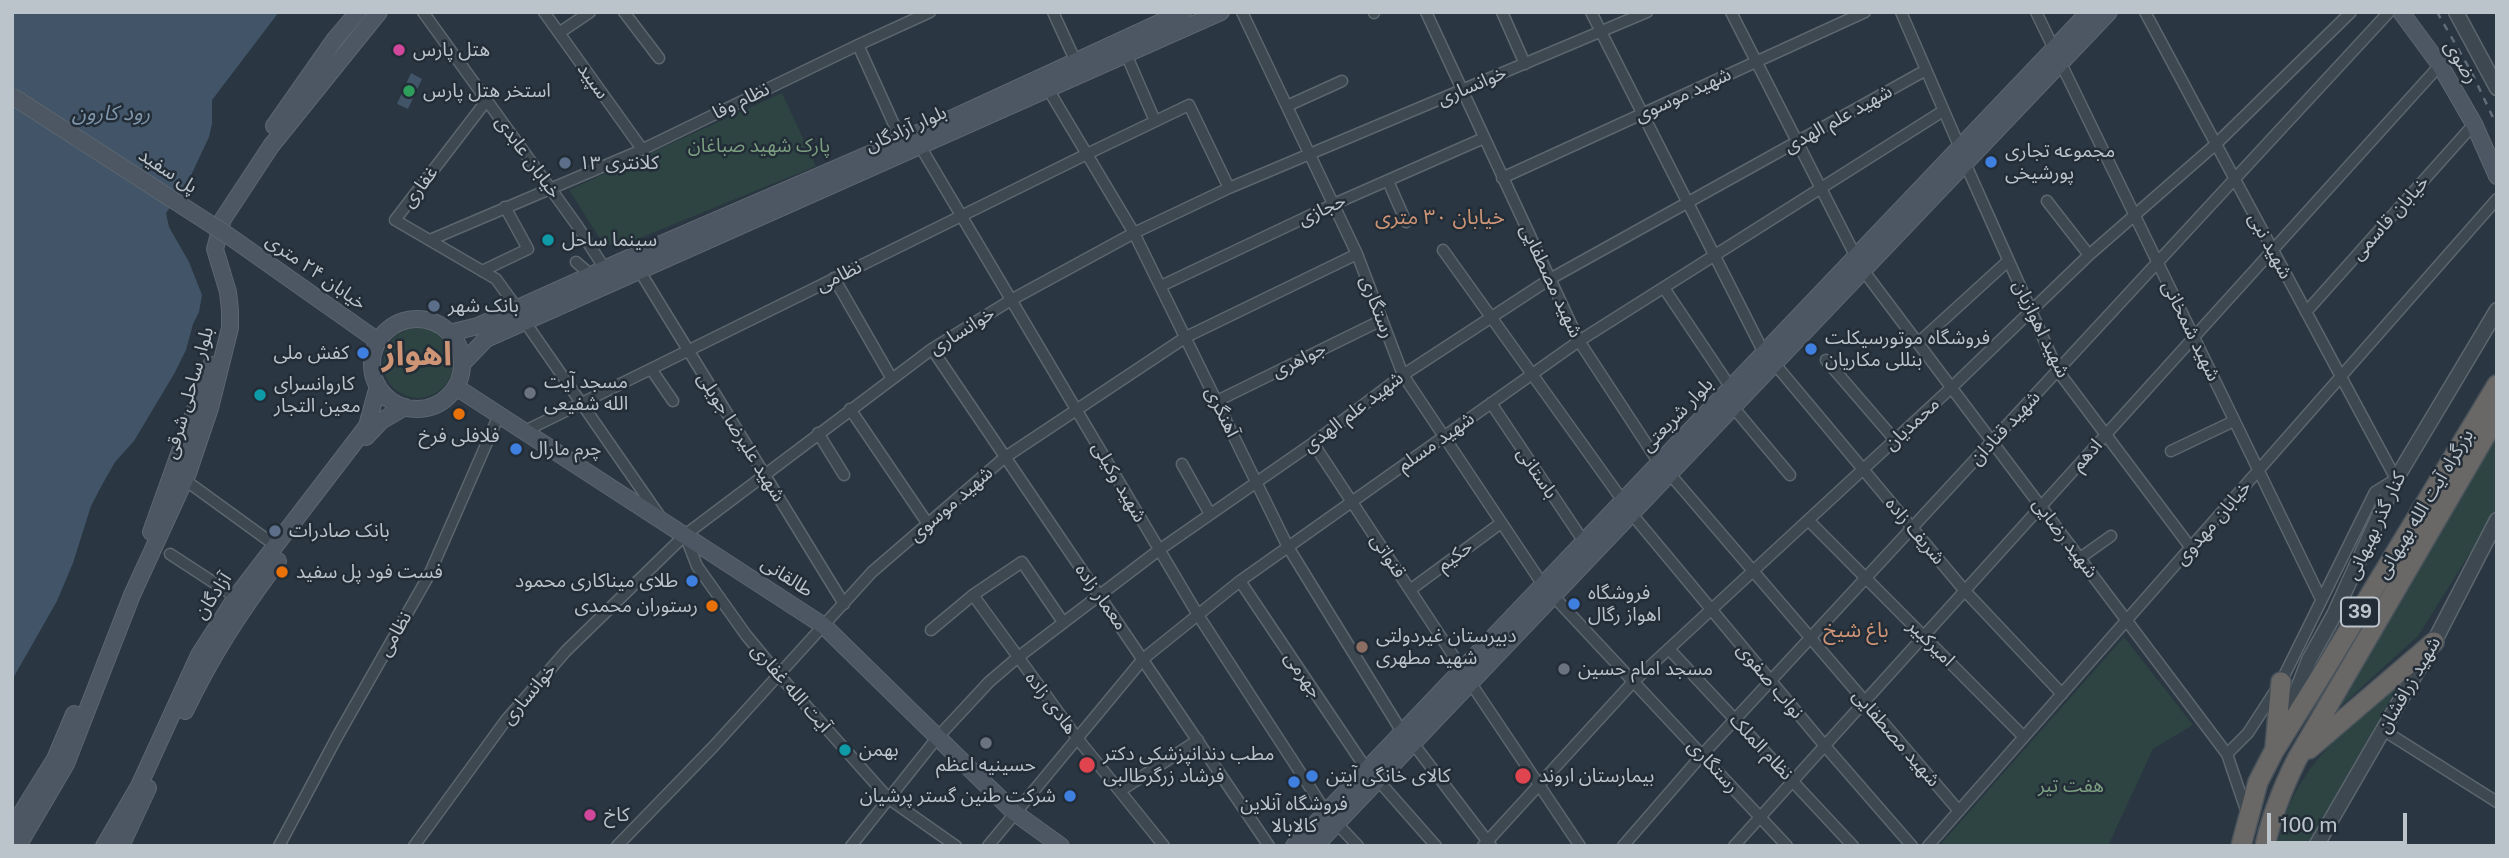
<!DOCTYPE html>
<meta charset="utf-8">
<style>
body{margin:0}
#map{position:relative;width:2509px;height:858px;overflow:hidden;background:#2a3641;font-family:"Public Sans",sans-serif}
canvas{display:block}
.frame{position:absolute;inset:0;border:14px solid #bbc3cb;pointer-events:none}
.scale{position:absolute;left:2267px;top:813px;width:140px;height:32px;box-sizing:border-box;border:4px solid #bbc3cb;border-top:0;padding-left:9px;font-size:21px;line-height:24px;white-space:nowrap;color:#bbc3cb;-webkit-text-stroke:5px #232d37;paint-order:stroke}
</style>
<div id="map">
<canvas width="2509" height="858"></canvas>
<div class="frame"></div>
<div class="scale">100 m</div>
</div>
<script>
const ctx = document.querySelector('canvas').getContext('2d');
ctx.lineJoin = 'round';
function fillPath(path, color) {
  ctx.fillStyle = color;
  ctx.fill(path, 'evenodd');
}
function trace(path, color, width, dash) {
  ctx.strokeStyle = color;
  ctx.lineWidth = width;
  ctx.lineCap = dash ? 'butt' : 'round';
  ctx.setLineDash(dash || []);
  ctx.stroke(path);
}
function write(font, color, halo, rows, align = 'center') {
  ctx.font = font + ' "Public Sans","Noto Sans Arabic",sans-serif';
  ctx.lineWidth = 5;
  ctx.setLineDash([]);
  ctx.textBaseline = 'middle';
  ctx.strokeStyle = halo;
  ctx.fillStyle = color;
  for (const [text, x, y, turn = 0] of rows) {
    ctx.save();
    ctx.translate(x, y);
    ctx.rotate((+turn || 0) * Math.PI / 180);
    ctx.textAlign = isNaN(turn) ? turn : align;
    if (halo) ctx.strokeText(text, 0, 0);
    ctx.fillText(text, 0, 0);
    ctx.restore();
  }
}
const green = new Path2D(`
 M782,93L816,166L616,248L601,240L569,190Z
 M383 363a35 35 0 1 1 70 0a35 35 0 1 1-70 0Z
 M2497,435V510L2418,636L2328,718Z
 M2124,637L2193,725L2153,749L2108,846H1939Z
 M2406,672L2307,846H2278C2288,769 2355,722 2406,672Z`);
const water = new Path2D(`
 M12,12H279L212,100V124L209,137L186,186L166,213L169,227L189,262L202,295L199,312L193,324L186,350L174,374L134,441L115,462L102,485L91,506L73,563L57,601L12,680Z
 M411,73L422,79L408,109L397,104Z`);
const minor = new Path2D(`
 M423,12L576,224L605,269
 M544,12L642,149
 M624,12L659,58
 M1053,12L1075,60
 M1242,12L1357,254L1403,375L1543,585L1787,846
 M1374,12V13
 M1426,12L1579,341L1659,463
 M1502,12L1525,64
 M1591,12L1764,353
 M1731,12L1856,257
 M1901,12L1960,148
 M2036,12L2321,599
 M2145,12L2396,479L2375,492L2281,682L2248,733L2227,754
 M559,33L590,12
 M858,45L901,140
 M1126,54L1155,121
 M1048,89L1134,233L1288,547L1402,732
 M487,100L395,220L496,279L517,308
 M1287,106L1342,81
 M920,146L1198,615L1326,812L1358,846
 M1965,163L2058,371L2191,548
 M1502,178L1865,12
 M1388,181L1406,222
 M2047,201L2089,255
 M430,240L637,152L858,45L930,12
 M1443,250L1623,501
 M576,262L591,275
 M639,270L844,604
 M1863,270L2227,754L2247,813
 M482,271L528,249L505,207
 M834,278L892,379
 M1161,286L1334,204L1484,138
 M1664,288L1731,388
 M2306,312L2474,124
 M525,322L659,515
 M1918,343L2008,261
 M932,349L1269,846
 M1826,360L1895,440
 M1774,363L1965,591L2062,694
 M651,369L673,401
 M1217,401L1382,320
 M1491,403L1584,542
 M1733,407L1790,475
 M850,409L928,524
 M525,431L1087,154L1189,105L1229,188
 M818,433L844,475
 M1313,443L1462,669
 M2171,451L2234,421
 M1182,464L1210,514
 M1669,473L1959,811
 M185,480L276,546
 M1631,513L1825,746L1912,846
 M1808,520L2024,737
 M685,535L697,566L746,635L779,675L889,799L956,846
 M170,554L236,597
 M2080,558L2111,536
 M1240,581L1367,770
 M1410,590L1501,523
 M973,595L1077,738L1164,846
 M931,630L973,595L1022,562L1063,622
 M1669,649L1853,846
 M1470,682L1580,846
 M2383,730L2497,802
 M1412,742L1491,846
 M1377,779L1436,846
 M1120,791L1198,740
 M279,846L337,737L429,575L499,415
 M414,846L506,720L566,651L685,535L932,349L1011,300L1134,233L1229,188L1647,12
 M617,846L713,747L872,572L1004,458L1186,337L1357,254
 M851,846L937,738L989,682L1017,658L1159,550L1313,443L1403,375L1550,279L1926,70
 M988,846L1143,659L1240,581L1579,341L1943,111
 M1483,846L1634,681L1951,388L2089,255L2216,144L2351,12
 M1623,846L1702,755L2389,12
 M1734,846L2440,65
 M1928,846L2497,199`);
const tertiary = new Path2D(`
 M2456,12L2497,88
 M2285,722L2309,660L2334,615L2396,479L2497,310
 M2316,846L2434,642L2497,520`);
const secondary = new Path2D(`
 M2401,12L2440,65L2474,124L2497,176
 M274,126L335,39L358,12
 M229,236L378,341
 M372 364a45 45 0 1 1 90 0a45 45 0 1 1-90 0Z
 M449,333L478,326L622,261L955,117L1183,12
 M462,364L486,339L1221,12
 M456,387L824,626L1015,813L1061,846
 M366,437L381,421L405,407
 M151,532L211,365
 M185,711C213,653 240,612 278,561
 M12,828L55,759L74,714
 M18,846L66,764L132,595L188,473L210,408L230,328V310L228,292L215,249L223,219L271,146L379,12
 M104,846L139,786L199,655L236,597L367,426L378,386
 M121,846L148,788
 M1294,846L2089,12
 M1315,846L2109,12`);
const trunk = new Path2D(`
 M2275,747L2281,682
 M2309,749L2434,642
 M2241,846L2258,782L2274,751L2324,671L2497,385
 M2265,846C2272,814 2283,787 2297,759L2497,416`);
const rail = new Path2D(`
 M2437,12L2472,73L2497,126`);
const secondaryBridge = new Path2D(`
 M12,96L229,236`);
const markers = [
 [399,50,7,"#d1479c"],
 [409,91,7,"#2e9e5b"],
 [1991,162,7,"#3f7fe0"],
 [565,163,7,"#5c6f8a"],
 [548,240,7,"#0f9aa8"],
 [434,306,7,"#5c6f8a"],
 [1811,349,7,"#3f7fe0"],
 [363,353,7,"#3f7fe0"],
 [530,393,7,"#6b7280"],
 [260,395,7,"#0f9aa8"],
 [459,414,7,"#e8710a"],
 [516,449,7,"#3f7fe0"],
 [275,531,7,"#5c6f8a"],
 [282,572,7,"#e8710a"],
 [692,581,7,"#3f7fe0"],
 [1574,604,7,"#3f7fe0"],
 [712,606,7,"#e8710a"],
 [1362,647,7,"#8d6e63"],
 [1564,669,7,"#6b7280"],
 [986,743,7,"#6b7280"],
 [845,750,7,"#0f9aa8"],
 [1087,765,9,"#e0444e"],
 [1312,776,7,"#3f7fe0"],
 [1523,776,9,"#e0444e"],
 [1294,782,7,"#3f7fe0"],
 [1070,796,7,"#3f7fe0"],
 [590,815,7,"#d1479c"]
];
const shields = [
 [2360,612,38]
];
const shieldNames = [
 ["39",2360,612]
];
const poiNames = [
 ["هتل پارس",413,50],
 ["استخر هتل پارس",423,91],
 ["مجموعه تجاری",2005,151],
 ["پورشیخی",2005,173],
 ["کلانتری ۱۳",579,163],
 ["سینما ساحل",562,240],
 ["بانک شهر",448,306],
 ["فروشگاه موتورسیکلت",1825,338],
 ["بنللی مکاریان",1825,360],
 ["کفش ملی",349,353,"right"],
 ["مسجد آیت",544,382],
 ["الله شفیعی",544,404],
 ["کاروانسرای",274,384],
 ["معین التجار",274,406],
 ["فلافلی فرخ",459,436,"center"],
 ["چرم مارال",530,449],
 ["بانک صادرات",289,531],
 ["فست فود پل سفید",296,572],
 ["طلای میناکاری محمود",678,581,"right"],
 ["فروشگاه",1588,593],
 ["اهواز رگال",1588,615],
 ["رستوران محمدی",698,606,"right"],
 ["دبیرستان غیردولتی",1376,636],
 ["شهید مطهری",1376,658],
 ["مسجد امام حسین",1578,669],
 ["بهمن",859,750],
 ["مطب دندانپزشکی دکتر",1103,754],
 ["فرشاد زرگرطالبی",1103,776],
 ["حسینیه اعظم",986,765,"center"],
 ["کالای خانگی آیتن",1326,776],
 ["بیمارستان اروند",1539,776],
 ["شرکت طنین گستر پرشیان",1056,796,"right"],
 ["فروشگاه آنلاین",1294,804,"center"],
 ["کالابالا",1294,826,"center"],
 ["کاخ",604,815]
];
const streetNames = [
 ["رضوی",2461,62,58],
 ["سپید",593,81,54],
 ["خوانساری",1472,86,-23],
 ["شهید موسوی",1683,95,-25],
 ["نظام وفا",741,101,-26],
 ["شهید علم الهدی",1838,119,-29],
 ["بلوار آزادگان",906,129,-24],
 ["خیابان عابدی",528,157,54],
 ["پل سفید",168,171,33],
 ["غفاری",420,187,-53],
 ["حجازی",1322,210,-25],
 ["خیابان قاسمی",2390,218,-48],
 ["شهید نبی",2270,246,62],
 ["خیابان ۲۴ متری",316,272,35],
 ["نظامی",839,276,-26],
 ["شهید مصطفایی",1551,281,65],
 ["رستگاری",1377,307,69],
 ["شهید اهوازیان",2041,329,64],
 ["خوانساری",962,331,-32],
 ["شهید شمخانی",2191,331,64],
 ["جواهری",1299,360,-26],
 ["بلوار ساحلی شرقی",189,393,-74],
 ["آهنگری",1222,412,64],
 ["شهید علم الهدی",1353,412,-37],
 ["بلوار شریعتی",1677,415,-46],
 ["محمدیان",1912,424,-43],
 ["شهید قنادان",2005,428,-47],
 ["شهید علیرضا جویلی",741,437,58],
 ["شهید مسلم",1436,442,-35],
 ["ادهم",2087,455,-48],
 ["باستانی",1537,473,56],
 ["شهید وکیلی",1119,482,60],
 ["شهید موسوی",951,504,-41],
 ["بزرگراه آیت الله بهبهانی",2425,504,-59],
 ["خیابان مهدوی",2213,523,-49],
 ["کنار گذر بهبهانی",2376,526,-65],
 ["شریف زاده",1915,531,50],
 ["شهید رضایی",2065,538,53],
 ["قنواتی",1388,556,57],
 ["حکیم",1455,556,-36],
 ["طالقانی",787,577,33],
 ["آزادگان",213,596,-56],
 ["معمار زاده",1101,597,55],
 ["نظامی",395,634,-60],
 ["امیرکبیر",1931,643,45],
 ["جهرمی",1303,675,56],
 ["نواب صفوی",1770,681,50],
 ["شهید زرافشان",2409,685,-60],
 ["آیت الله غفاری",791,688,49],
 ["خوانساری",529,694,-50],
 ["هادی زاده",1051,703,53],
 ["شهید مصطفایی",1896,738,49],
 ["نظام الملک",1761,747,47],
 ["رستگاری",1713,766,47]
];
const parkNames = [
 ["پارک شهید صباغان",759,146],
 ["هفت تیر",2071,786]
];
const waterNames = [
 ["رود کارون",111,114]
];
const neighbourhoodNames = [
 ["خیابان ۳۰ متری",1440,218],
 ["باغ شیخ",1856,631]
];
const townNames = [
 ["اهواز",417,355]
];
fillPath(green, '#2d4443');
fillPath(water, '#425568');
trace(minor, '#5c666f', 13);
trace(tertiary, '#5c666f', 17);
trace(secondary, '#5c666f', 18);
trace(trunk, '#49535c', 22);
trace(minor, '#3e4851', 10);
trace(tertiary, '#3e4851', 14);
trace(secondary, '#4d5764', 16);
trace(trunk, '#6a6866', 19);
trace(rail, '#616c78', 2.5, [7, 7]);
trace(secondaryBridge, '#5c666f', 18, []);
trace(secondaryBridge, '#4d5764', 16);
for (const [x, y, r, color] of markers) {
  const dot = new Path2D();
  dot.arc(x, y, r, 0, 2 * Math.PI);
  ctx.fillStyle = color;
  ctx.fill(dot);
  trace(dot, '#232d37', 2.5);
}
for (const [x, y, w] of shields) {
  const box = new Path2D();
  box.roundRect(x - w / 2, y - 14.5, w, 29, 5);
  ctx.fillStyle = '#232d37';
  ctx.fill(box);
  trace(box, '#bbc3cb', 2);
}
write('bold 18px', '#bbc3cb', null, shieldNames);
write('19px', '#bbc3cb', '#232d37', poiNames, 'left');
write('19px', '#bbc3cb', '#232d37', streetNames);
write('19px', '#7c9f81', '#232d37', parkNames);
write('italic 21px', '#7f96aa', '#232d37', waterNames);
write('21px', '#cd9475', '#232d37', neighbourhoodNames);
write('bold 33px', '#cd9475', '#232d37', townNames);
</script>
